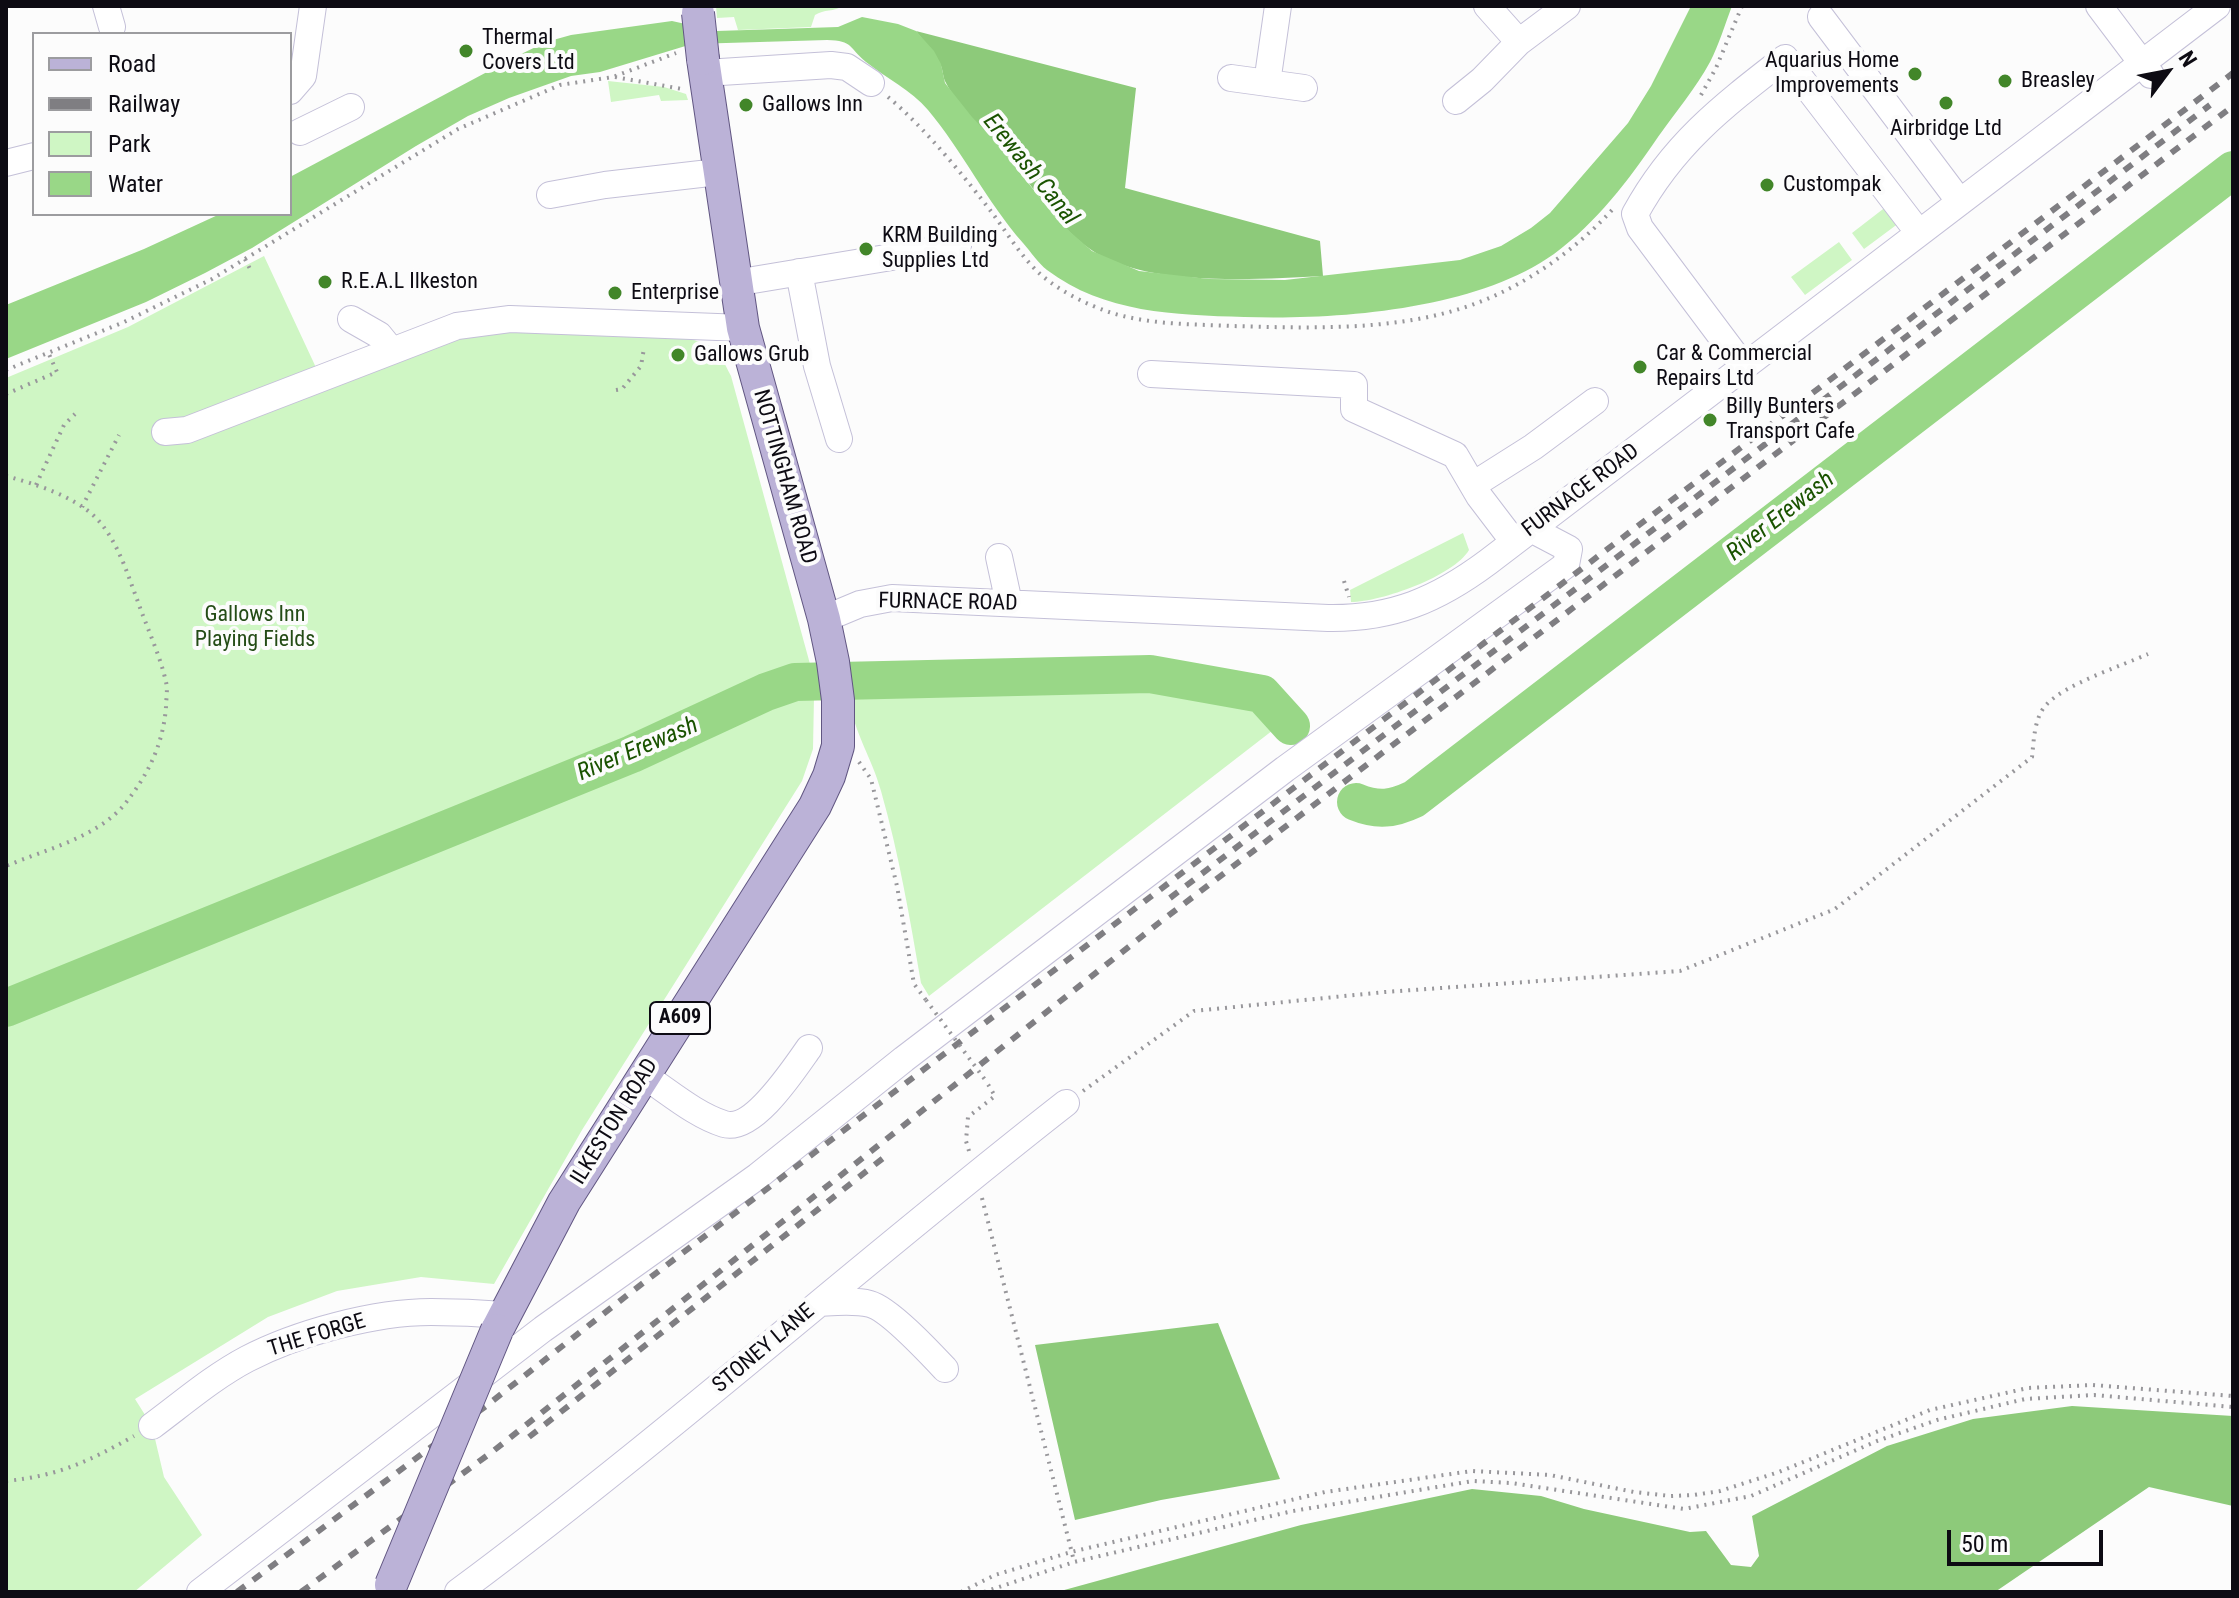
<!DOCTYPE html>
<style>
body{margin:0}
#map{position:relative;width:2239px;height:1598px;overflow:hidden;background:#fcfcfc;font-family:"Roboto Condensed",sans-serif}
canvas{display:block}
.frame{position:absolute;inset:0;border:8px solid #0d0b13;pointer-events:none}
.legend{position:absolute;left:32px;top:32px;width:260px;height:184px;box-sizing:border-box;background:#fcfcfc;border:2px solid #9c9c9f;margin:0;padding:10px 14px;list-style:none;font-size:24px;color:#0d0b13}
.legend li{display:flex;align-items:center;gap:16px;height:40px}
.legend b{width:40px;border:2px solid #9c9c9f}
.north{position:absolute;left:2127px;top:32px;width:80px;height:80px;-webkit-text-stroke:6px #fcfcfc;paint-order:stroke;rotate:58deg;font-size:22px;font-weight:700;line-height:32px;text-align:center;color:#0d0b13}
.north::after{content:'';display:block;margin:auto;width:28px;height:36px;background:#0d0b13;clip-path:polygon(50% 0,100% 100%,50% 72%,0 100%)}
.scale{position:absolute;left:1947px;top:1530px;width:156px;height:36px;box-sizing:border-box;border:4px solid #0d0b13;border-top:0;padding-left:10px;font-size:24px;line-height:28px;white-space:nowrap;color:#0d0b13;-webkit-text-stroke:6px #fcfcfc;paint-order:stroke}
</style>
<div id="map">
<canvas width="2239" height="1598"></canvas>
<div class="frame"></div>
<ul class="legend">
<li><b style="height:10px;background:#bbb2d7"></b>Road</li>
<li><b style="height:10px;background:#7f7e82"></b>Railway</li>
<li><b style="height:22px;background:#cff6c4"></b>Park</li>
<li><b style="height:22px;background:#99d787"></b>Water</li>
</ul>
<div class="north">N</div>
<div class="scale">50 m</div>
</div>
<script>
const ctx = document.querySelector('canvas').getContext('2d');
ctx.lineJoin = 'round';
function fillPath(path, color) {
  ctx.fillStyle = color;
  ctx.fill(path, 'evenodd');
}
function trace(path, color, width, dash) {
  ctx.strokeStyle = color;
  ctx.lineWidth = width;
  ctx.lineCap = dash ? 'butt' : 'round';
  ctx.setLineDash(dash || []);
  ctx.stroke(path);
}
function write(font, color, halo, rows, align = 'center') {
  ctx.font = font + ' "Roboto Condensed",sans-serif';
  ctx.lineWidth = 8;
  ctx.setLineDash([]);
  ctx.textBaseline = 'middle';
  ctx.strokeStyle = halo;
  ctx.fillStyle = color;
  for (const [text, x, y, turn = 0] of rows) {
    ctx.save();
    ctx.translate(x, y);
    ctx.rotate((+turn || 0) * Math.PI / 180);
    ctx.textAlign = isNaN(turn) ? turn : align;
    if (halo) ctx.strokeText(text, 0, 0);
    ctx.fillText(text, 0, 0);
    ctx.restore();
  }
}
const green = new Path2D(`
 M716,6H843C834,12 824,9 815,15L811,27L738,30L734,17L717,18Z
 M608,81L664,87L686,94L688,100L661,101L659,95L611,102Z
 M1887,206L1899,223L1864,249L1852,233Z
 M1839,242L1852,260L1805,295L1791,277Z
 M264,256L326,389L392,362L485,330L691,339C721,349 716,347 731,376L810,664L767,674L635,738L6,998V378L128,327Z
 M1463,533L1469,550C1454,576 1381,602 1351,602L1350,590Z
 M1045,688L1244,696L1260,706L1277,727L929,996L921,983C910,919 899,854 881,791C872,758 855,735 849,699Z
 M797,697H814L813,749L802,781L582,1130L494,1284L421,1277L337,1291L268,1317L135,1399L152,1426L164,1477L202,1535L134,1592H6V1025L78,990L402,861L646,760L766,706Z`);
const forest = new Path2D(`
 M916,31L1136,88L1125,188L1320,241L1323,276C1258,279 1145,288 1090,249C1058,227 1037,192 1013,163C993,138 960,111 946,83C943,78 943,71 941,66C936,54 924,42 916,31Z
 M1218,1323L1280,1479L1161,1500L1075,1520L1035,1345Z
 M2072,1406L2233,1416V1506L2149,1487L1995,1592H1057L1301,1525L1472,1489L1541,1496L1584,1509L1690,1532L1706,1531L1731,1565L1751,1567L1759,1556L1752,1516L1887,1446L1973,1419Z`);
const water = new Path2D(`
 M1691,6H1732C1725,24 1719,45 1710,62C1696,88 1675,113 1658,137C1629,180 1596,223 1554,254C1475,310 1338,320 1244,317C1175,315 1104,313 1047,270C1038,263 1031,252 1023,243C987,202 963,152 928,110C911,90 886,78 866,62C848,47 854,41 827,40L692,44L600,72L571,76L509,98L468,116L416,146L252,248L205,273L146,302L6,359V305L144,249L220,214H290V177L517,56L546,42L571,35L672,21L717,31L838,27L862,17L898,24L916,31L934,51L941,64L945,83L972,117L994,140L1060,223L1092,251L1139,271L1209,279L1285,280L1460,260L1501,246L1531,228L1550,213L1628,123L1651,86Z`);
const river = new Path2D(`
 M1356,802C1378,811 1393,809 1414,799L2233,170
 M6,1008L632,754L766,692L795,682L1150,674L1262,694L1291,726`);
const path = new Path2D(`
 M615,77L682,89
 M1701,95L1716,68L1742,6
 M888,97C924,127 964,176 993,214C1007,233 1021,256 1038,272C1057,290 1087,305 1112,313C1152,325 1192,324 1232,326C1304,328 1386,331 1456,310C1515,293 1572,254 1613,209
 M245,259L251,271
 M6,370L124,322L212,279L458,129L560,85L613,77L676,53
 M616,390L622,389L641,366L644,348
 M6,394L57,372L48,352
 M6,476C35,484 71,495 94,516C117,538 127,573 138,602C147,628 160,655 166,682C168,690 166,699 166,707C163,745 148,775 124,805C96,838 44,850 6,866
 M36,485L64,425L75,414
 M82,507L119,435
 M1344,581L1349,597
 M859,762L871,779L897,886L914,984L926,1000
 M1083,1091L1194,1011L1385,992L1680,971L1835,909L2032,757C2034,740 2034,717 2047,704C2066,684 2121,666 2148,654
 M969,1151L966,1141L968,1117L995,1096L986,1081
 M982,1198L1074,1561
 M6,1481C59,1476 89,1461 134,1436
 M961,1592L995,1575L1071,1552L1325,1492L1472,1471L1550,1475L1634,1492L1671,1496L1694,1495L1720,1491L1779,1472L1930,1410L2028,1388L2093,1385L2233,1396
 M984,1592L1074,1562L1293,1511L1473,1481L1511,1483L1684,1509L1751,1496L1877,1441L1937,1420L2025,1399L2094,1395L2233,1407`);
const minor = new Path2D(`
 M106,6L112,27
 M1487,6L1519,42
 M2099,6L2151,75
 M1821,17L1960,202
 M705,73L831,65L847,67L871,83
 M1231,78L1304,88
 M1267,83L1278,6
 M290,91L303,76L313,6
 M1456,101L1482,80L1519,42L1567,6
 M300,132L351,107
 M6,163L34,156
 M550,195L605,185L718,172
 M799,272L817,366L839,439
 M735,283L958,246
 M351,319L379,335L392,351
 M1744,367L1640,228L1635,214C1673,144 1723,106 1785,58L1919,233
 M1151,374L1354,385V409L1455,455L1479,496L1514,542
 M165,432L187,430L457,326L510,319L743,328
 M1473,485L1533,447L1595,401
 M999,557L1009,603
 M824,619L860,604L892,598L1328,618C1392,619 1437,600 1488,562L2217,6
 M643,1075C668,1091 695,1115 724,1124C753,1133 794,1069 809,1048
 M820,1303C836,1302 854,1300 870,1304C889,1309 930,1353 945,1369
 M152,1426C183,1403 213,1377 247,1359C297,1333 374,1312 431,1312C455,1312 480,1313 504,1315
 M200,1592L543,1329L758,1176L904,1059L1285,769L1566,565L1569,549L1531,529
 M458,1592C667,1437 861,1263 1066,1103`);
const major = new Path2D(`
 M497,1330L564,1202L815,806L829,776L838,746V700L833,662L824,619L743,328L703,59`);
const rail = new Path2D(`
 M1170,898L2210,105
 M529,1437L887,1155
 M237,1592L486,1406L630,1293L2233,73
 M301,1592L492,1452L1160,922L2233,106`);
const pathBridge = new Path2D(`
 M926,1000L986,1081`);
const majorBridge = new Path2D(`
 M698,13L703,59
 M391,1585L497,1330`);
const markers = [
 [466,51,8,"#428629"],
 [1915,74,8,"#428629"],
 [2005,81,8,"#428629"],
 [1946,103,8,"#428629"],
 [746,105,8,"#428629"],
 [1767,185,8,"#428629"],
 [866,249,8,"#428629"],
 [325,282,8,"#428629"],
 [615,293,8,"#428629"],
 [678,355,8,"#428629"],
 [1640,367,8,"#428629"],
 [1710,420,8,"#428629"]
];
const shields = [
 [680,1018,60]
];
const shieldNames = [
 ["A609",680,1018]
];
const poiNames = [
 ["Thermal",482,38],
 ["Covers Ltd",482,63],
 ["Aquarius Home",1899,61,"right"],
 ["Improvements",1899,86,"right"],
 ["Breasley",2021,81],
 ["Gallows Inn",762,105],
 ["Airbridge Ltd",1946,129,"center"],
 ["Custompak",1783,185],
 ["KRM Building",882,236],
 ["Supplies Ltd",882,261],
 ["R.E.A.L Ilkeston",341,282],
 ["Enterprise",631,293],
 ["Car & Commercial",1656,354],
 ["Repairs Ltd",1656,379],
 ["Gallows Grub",694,355],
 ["Billy Bunters",1726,407],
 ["Transport Cafe",1726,432]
];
const streetNames = [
 ["NOTTINGHAM ROAD",784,477,74],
 ["FURNACE ROAD",1581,491,-37],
 ["FURNACE ROAD",948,603,1],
 ["ILKESTON ROAD",615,1122,-58],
 ["THE FORGE",317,1336,-17],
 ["STONEY LANE",764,1349,-40]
];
const parkNames = [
 ["Gallows Inn",255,615],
 ["Playing Fields",255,640]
];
const waterNames = [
 ["Erewash Canal",1030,170,51],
 ["River Erewash",1781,517,-38],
 ["River Erewash",638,750,-23]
];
fillPath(green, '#cff6c4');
fillPath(forest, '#8dca7a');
fillPath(water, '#99d787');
trace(river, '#99d787', 38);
trace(minor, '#c4c0d8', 28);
trace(major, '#615682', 34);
trace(path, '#98979b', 4, [2, 6]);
trace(minor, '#fff', 26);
trace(major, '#bbb2d7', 32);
trace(rail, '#7f7e82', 6, [10, 10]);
trace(majorBridge, '#615682', 34, []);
trace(pathBridge, '#98979b', 4, [2, 6]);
trace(majorBridge, '#bbb2d7', 32);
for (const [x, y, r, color] of markers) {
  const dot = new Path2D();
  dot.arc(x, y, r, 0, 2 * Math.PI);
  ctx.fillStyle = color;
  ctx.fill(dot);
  trace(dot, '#fcfcfc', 3);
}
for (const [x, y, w] of shields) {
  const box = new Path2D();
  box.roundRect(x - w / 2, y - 16, w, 32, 6);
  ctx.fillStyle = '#fcfcfc';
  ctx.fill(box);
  trace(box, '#0d0b13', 2);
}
write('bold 20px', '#0d0b13', null, shieldNames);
write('22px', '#0d0b13', '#fcfcfc', poiNames, 'left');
write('22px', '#0d0b13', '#fcfcfc', streetNames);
write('22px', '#244c16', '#fcfcfc', parkNames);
write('italic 24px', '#1a5300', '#fcfcfc', waterNames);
</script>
